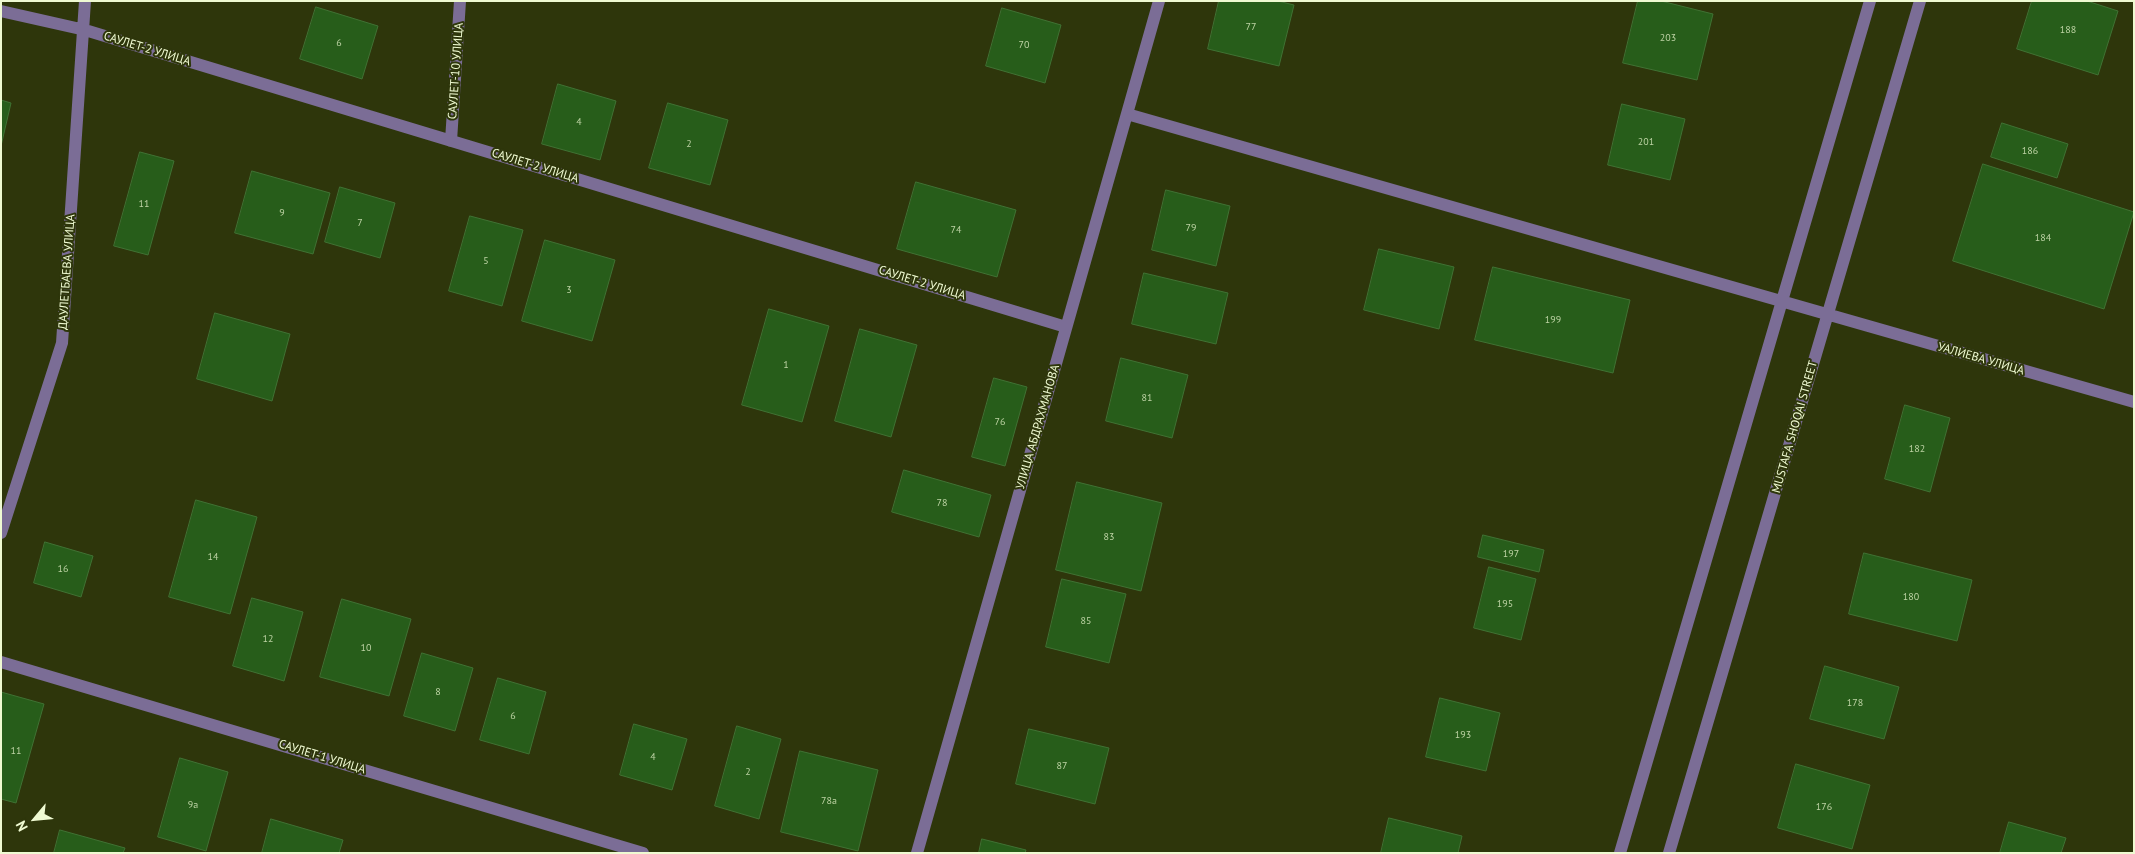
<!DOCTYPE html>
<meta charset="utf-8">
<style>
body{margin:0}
#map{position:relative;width:2135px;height:854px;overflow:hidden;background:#2e360b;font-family:"PT Sans",sans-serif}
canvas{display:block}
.frame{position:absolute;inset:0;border:2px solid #effad2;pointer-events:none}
.north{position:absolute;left:10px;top:794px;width:50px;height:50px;-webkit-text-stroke:4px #2e360b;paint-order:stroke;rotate:242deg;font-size:14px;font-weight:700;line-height:20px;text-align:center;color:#effad2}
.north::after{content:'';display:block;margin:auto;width:18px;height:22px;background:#effad2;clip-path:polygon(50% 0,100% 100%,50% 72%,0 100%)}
</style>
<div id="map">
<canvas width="2135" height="854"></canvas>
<div class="frame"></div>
<div class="north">N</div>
</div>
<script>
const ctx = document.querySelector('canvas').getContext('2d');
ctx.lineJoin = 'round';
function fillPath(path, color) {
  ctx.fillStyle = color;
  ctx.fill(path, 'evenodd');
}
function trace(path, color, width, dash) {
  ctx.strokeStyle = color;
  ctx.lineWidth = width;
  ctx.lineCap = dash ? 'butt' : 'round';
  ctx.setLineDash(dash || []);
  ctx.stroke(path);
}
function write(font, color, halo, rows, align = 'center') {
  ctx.font = font + ' "PT Sans",sans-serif';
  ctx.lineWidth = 4;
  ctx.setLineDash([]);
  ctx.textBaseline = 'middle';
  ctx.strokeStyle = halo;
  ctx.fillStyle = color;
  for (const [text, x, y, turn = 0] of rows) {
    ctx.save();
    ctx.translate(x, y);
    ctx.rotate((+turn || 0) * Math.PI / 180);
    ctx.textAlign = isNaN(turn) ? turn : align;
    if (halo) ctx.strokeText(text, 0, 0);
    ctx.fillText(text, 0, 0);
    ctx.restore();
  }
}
const building = new Path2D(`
 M1219,1H1278L1294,5L1279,66L1208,49Z
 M1638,1H1661L1713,14L1697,80L1623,63Z
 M2032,1H2087L2118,11L2098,75L2017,49Z
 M316,7L378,26L362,79L300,59Z
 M1002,8L1061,25L1045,83L986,66Z
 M558,84L616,101L600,160L542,144Z
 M1,100L11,103L1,146Z
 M668,103L728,120L710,185L649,168Z
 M1622,104L1685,119L1670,180L1608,165Z
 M2002,123L2068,144L2057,178L1991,157Z
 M140,152L174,161L148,255L114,246Z
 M1983,164L2134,212L2104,309L1953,261Z
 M252,171L330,193L313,254L235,233Z
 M916,182L1016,210L997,277L897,249Z
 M340,187L395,203L380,258L325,242Z
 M1166,190L1230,206L1216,266L1152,250Z
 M470,216L523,230L502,306L449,291Z
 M545,240L615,260L592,341L522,321Z
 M1379,249L1454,267L1439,329L1364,310Z
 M1493,267L1630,300L1613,373L1475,340Z
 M1144,273L1228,293L1216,344L1132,324Z
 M769,309L829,326L802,422L742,405Z
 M215,313L290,334L272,401L197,379Z
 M860,329L917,345L891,437L835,421Z
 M1121,358L1188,375L1172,438L1106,421Z
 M994,378L1027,387L1005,466L972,457Z
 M1905,405L1950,418L1930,492L1885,479Z
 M904,470L991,495L979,537L892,512Z
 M1077,482L1162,503L1141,591L1056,570Z
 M196,500L257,517L230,614L169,597Z
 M1483,535L1544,550L1539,572L1478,557Z
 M45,542L93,556L81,597L34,583Z
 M1864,553L1972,580L1957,641L1849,614Z
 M1489,567L1536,579L1521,640L1474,628Z
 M1062,579L1126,594L1109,663L1046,647Z
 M252,598L303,612L284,681L233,666Z
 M342,599L411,619L389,696L320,677Z
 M422,653L473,668L455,731L404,716Z
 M1825,666L1899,687L1884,739L1810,719Z
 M498,678L546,692L529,754L480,740Z
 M1,692L44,704L16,803L1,799Z
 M1440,698L1500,713L1486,771L1426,757Z
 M634,724L687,739L672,790L620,775Z
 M737,726L781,739L759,819L715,806Z
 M1029,729L1109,748L1095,804L1016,784Z
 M800,751L878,770L858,851L781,832Z
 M180,758L228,772L206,851L158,837Z
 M1796,764L1870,785L1852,849L1778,828Z
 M1389,818L1462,836L1458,853H1381Z
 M271,819L343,840L339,853H262Z
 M2009,822L2066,838L2061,853H2000Z
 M60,830L125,848L123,853H54Z
 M982,839L1026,850L1025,853H979Z`);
const minor = new Path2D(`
 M1,11L85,30L1066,327
 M1127,114L2134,402
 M451,141L460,1
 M1,533L62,343L85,1
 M1,662L643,853
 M917,853L1159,1
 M1620,853L1870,1
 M1669,853L1920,1`);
const numberNames = [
 ["77",1251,27],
 ["188",2068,30],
 ["203",1668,38],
 ["6",339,43],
 ["70",1024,45],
 ["4",579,122],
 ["201",1646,142],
 ["2",689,144],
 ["186",2030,151],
 ["11",144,204],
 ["9",282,213],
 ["7",360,223],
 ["79",1191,228],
 ["74",956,230],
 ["184",2043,238],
 ["5",486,261],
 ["3",569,290],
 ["199",1553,320],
 ["1",786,365],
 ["81",1147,398],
 ["76",1000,422],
 ["182",1917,449],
 ["78",942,503],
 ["83",1109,537],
 ["197",1511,554],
 ["14",213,557],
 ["16",63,569],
 ["180",1911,597],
 ["195",1505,604],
 ["85",1086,621],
 ["12",268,639],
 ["10",366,648],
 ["8",438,692],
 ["178",1855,703],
 ["6",513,716],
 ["193",1463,735],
 ["11",16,751],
 ["4",653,757],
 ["87",1062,766],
 ["2",748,772],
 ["78а",829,801],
 ["9а",193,805],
 ["176",1824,807]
];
const streetNames = [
 ["САУЛЕТ-2 УЛИЦА",147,49,17],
 ["САУЛЕТ-10 УЛИЦА",456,71,-86],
 ["САУЛЕТ-2 УЛИЦА",535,166,17],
 ["ДАУЛЕТБАЕВА УЛИЦА",67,272,-86],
 ["САУЛЕТ-2 УЛИЦА",922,283,17],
 ["УАЛИЕВА УЛИЦА",1981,359,16],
 ["УЛИЦА АБДРАХМАНОВА",1038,427,-74],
 ["MUSTAFA SHOQAI STREET",1795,427,-74],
 ["САУЛЕТ-1 УЛИЦА",322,757,17]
];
fillPath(building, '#275d1a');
trace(building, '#407234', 1);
trace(minor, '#7b6d96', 12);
write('10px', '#bdd3a4', null, numberNames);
write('12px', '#effad2', '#2e360b', streetNames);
</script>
